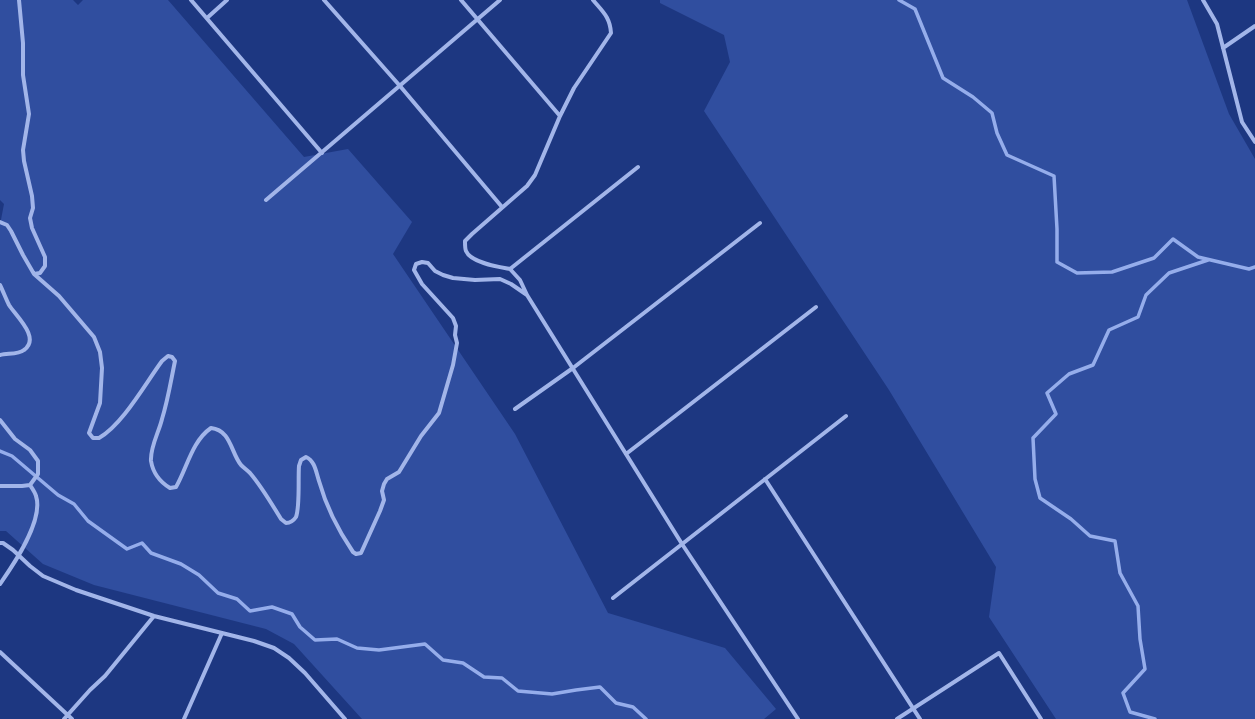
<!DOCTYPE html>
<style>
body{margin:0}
canvas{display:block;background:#1d3781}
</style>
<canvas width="1255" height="719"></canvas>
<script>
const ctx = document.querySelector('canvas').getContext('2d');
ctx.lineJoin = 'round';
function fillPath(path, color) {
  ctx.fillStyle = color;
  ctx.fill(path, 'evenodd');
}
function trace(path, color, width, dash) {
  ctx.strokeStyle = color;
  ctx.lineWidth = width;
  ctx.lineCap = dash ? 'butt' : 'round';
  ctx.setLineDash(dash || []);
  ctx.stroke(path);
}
const green = new Path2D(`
 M0,0H73L78,5L83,0H168L304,157L348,149L412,222L393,254L515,434L608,613L725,648L776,709L764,719H362L294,644L266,629L94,585L43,564L6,531H0V225L4,204L0,200Z
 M660,0H1187L1229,114L1255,159V719H1056L989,617L996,567L889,390L704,111L730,62L724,35L660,3Z`);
const stream = new Path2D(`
 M899,0L915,9L943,78L973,97L992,113L997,133L1007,155L1054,176L1057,229V262L1077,273L1112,272L1154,258L1173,239L1198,257L1249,269L1255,267
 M0,451L12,456L58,495L74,504L88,521L127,549L142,543L151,553L181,564L199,575L218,593L237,599L250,611L272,607L292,614L300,627L315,640L337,639L357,648L379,650L425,644L443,660L463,663L484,677L502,678L518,691L552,694L576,690L600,687L616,703L633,707L646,719
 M1155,719L1130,712L1123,693L1145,669L1140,639L1138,606L1120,573L1115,541L1090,536L1071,519L1040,498L1035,479L1033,438L1056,414L1047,393L1069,374L1093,365L1109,330L1138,317L1146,295L1169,273L1208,260`);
const street = new Path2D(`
 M19,0L23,43V75L29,114L23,150L24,161L32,196L33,208L30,218L32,228L45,257V266L40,273L34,274
 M191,0L322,153
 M324,0L400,86L502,207
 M461,0L560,116
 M593,0C603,12 610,17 611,33L574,88L560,116L535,175L527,186L472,234L465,241C465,244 465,249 466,251C471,263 499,267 510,269L638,167
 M1203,0L1217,24L1242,122L1255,142
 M207,18L227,0
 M1223,48L1255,26
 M266,200L500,0
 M0,222L7,225L11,231L23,255L34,274L59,296L94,337L100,352L102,368L100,403L89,433L93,438H99C123,424 145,384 162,361L168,356L172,357L175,361C171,380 168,400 162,419C159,432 150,447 151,461C153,473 160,482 170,488L176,487C187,468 192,441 211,428C231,430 231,453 241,465C244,468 247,470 250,473C262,487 271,503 281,519L286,523C290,523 294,520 296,517C300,507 298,478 299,466L301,460L306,457C315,461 316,472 319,481C326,506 338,530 353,552L356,554L361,553L380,511L384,500L382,491L384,484L387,479L399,472L421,436L439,413L453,365L457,343L455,335L456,326L453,318L422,284L414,270L416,264L422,262L428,263L435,271L443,275L453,278L475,280L500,279L511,284L527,295
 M510,269L520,280L527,295L682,544L798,719
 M0,285C3,291 6,299 9,305C16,316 41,338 24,350C18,355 7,353 0,355
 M515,409L573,368L760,223
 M0,420L15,439L30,450L38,461V474L30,485L22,486H0
 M626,454L816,307
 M765,479L920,719
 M0,543H3L13,550L30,566L43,576L76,590L154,616L254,641L274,648L289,658L305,673L345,719
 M0,584C14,564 44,520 36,496C35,492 32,488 30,485
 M613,598L846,416
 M0,652L72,719
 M64,719L90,690L105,676L154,616
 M184,719L222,633
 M897,719L999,653L1041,719`);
fillPath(green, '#304e9f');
trace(stream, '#95adeb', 3.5);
trace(street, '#a2b5e9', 4);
</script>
